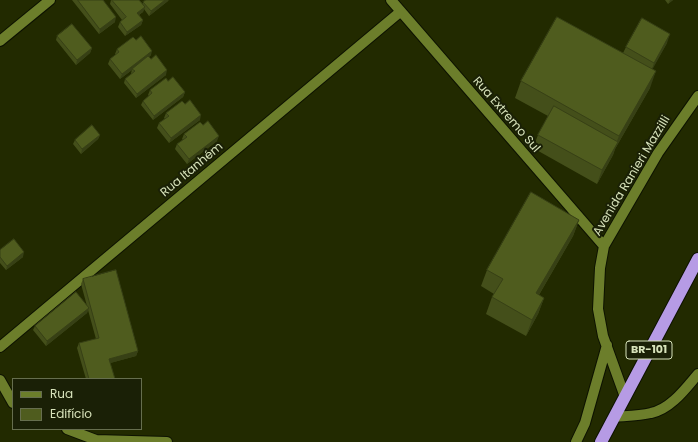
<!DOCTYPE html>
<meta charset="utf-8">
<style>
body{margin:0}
#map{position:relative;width:698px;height:442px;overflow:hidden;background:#222a00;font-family:Poppins,sans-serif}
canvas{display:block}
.legend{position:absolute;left:12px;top:378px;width:130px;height:52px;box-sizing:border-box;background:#1a2006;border:1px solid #666e4e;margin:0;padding:5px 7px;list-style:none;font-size:12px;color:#d7e2ba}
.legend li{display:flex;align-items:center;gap:8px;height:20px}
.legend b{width:20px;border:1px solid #666e4e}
</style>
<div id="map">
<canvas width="698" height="442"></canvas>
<ul class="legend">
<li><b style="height:5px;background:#6c7e2b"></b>Rua</li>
<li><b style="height:11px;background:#4f5c1e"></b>Edifício</li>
</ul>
</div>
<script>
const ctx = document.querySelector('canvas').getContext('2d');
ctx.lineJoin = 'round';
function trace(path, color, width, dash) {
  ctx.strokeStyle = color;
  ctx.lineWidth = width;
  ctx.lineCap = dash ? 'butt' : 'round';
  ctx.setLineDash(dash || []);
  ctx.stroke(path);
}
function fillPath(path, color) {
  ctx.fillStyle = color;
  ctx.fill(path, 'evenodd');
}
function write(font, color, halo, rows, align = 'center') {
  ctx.font = font + ' Poppins,sans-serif';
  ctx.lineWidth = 4;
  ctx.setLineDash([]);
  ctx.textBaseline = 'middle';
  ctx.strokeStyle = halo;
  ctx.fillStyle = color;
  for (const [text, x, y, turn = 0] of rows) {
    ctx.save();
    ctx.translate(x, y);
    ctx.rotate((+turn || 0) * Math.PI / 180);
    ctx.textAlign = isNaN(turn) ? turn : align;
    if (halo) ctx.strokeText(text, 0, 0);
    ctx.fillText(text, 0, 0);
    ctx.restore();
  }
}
const street = new Path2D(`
 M391,0L604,246
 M0,41L50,0
 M0,347L400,12
 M0,380L13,403
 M625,397L603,336L598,309L600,268L604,246L658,153L698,96
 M614,417C626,416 639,416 651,413C671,409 686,388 698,374
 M67,429L96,440L167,442
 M576,442L585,423L607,345`);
const highway = new Path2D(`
 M601,442L698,259`);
const wall = new Path2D(`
 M72,0H103L115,22L99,34Z
 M111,0H139L143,4V2L168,1L149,16L144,9L143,12L139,15L143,20L141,25L125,36L118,27L120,22L122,20L110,4Z
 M665,0H673L668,4Z
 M57,36L92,48L90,53L76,65L56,40Z
 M667,43L652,69L650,88L615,149L613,155L597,184L533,148L538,135L548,116L515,98L521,81L623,53L626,47Z
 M117,49L151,55L149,57L151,59L166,75L136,98L124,83L125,79L131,74V73L132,70L120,79L108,64L110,59L116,55L115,54Z
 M168,81L185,92L183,97L153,120L141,105L143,101L149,96L148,95L150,90Z
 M166,113L200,120L169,143L157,128L159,123L165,119L164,118Z
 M184,134L217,141L187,164L175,149L177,144L183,140L182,139Z
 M100,135L98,139L81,154L73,144L75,140Z
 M579,220L573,236L539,295L544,298L538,314L526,336L486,314L492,297L494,294L481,286L487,270Z
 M0,250L23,257L6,270L0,263Z
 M83,279L138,351L136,356L110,363L115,379H86L77,348L79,343L96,339L88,310L87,313L46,346L33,330L35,326L87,306L81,284Z`);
const shadedWall = new Path2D(`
 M165,0H169L168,1L149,16L151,11Z
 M670,0H673L668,4Z
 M145,7L143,12L135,17L137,13Z
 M116,17L115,22L99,34L100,29Z
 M143,20L141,25L125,36L127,32Z
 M670,34L667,43L651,72L654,63Z
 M92,48L90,53L76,65L77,60Z
 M152,51L151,55L133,69H132V70L120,79L122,74Z
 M167,70L166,75L136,98L137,94Z
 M656,71L650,88L615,149L613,155L597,184L602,170L615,146L619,136Z
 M185,92L183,97L153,120L154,116Z
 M201,115L200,120L169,143L171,138Z
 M100,135L98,139L81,154L82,149Z
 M219,136L217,141L187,164L189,159Z
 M579,220L573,236L530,310L536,293Z
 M24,252L23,257L6,270L7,266Z
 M544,298L538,314L526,336L532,320Z
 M89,308L87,313L46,346L47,341Z
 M138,351L136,356L107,364L109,359Z`);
const building = new Path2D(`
 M78,0H103L116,17L100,29Z
 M112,0H139L145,7L137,13L143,20L127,32L120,22L126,17Z
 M146,0H165L151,11L143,2Z
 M557,17L656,71L619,136L521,81Z
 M642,18L670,34L654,63L626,47Z
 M72,24L92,48L77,60L57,36Z
 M141,36L152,51L122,74L110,59L119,52L117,49L133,37L136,40Z
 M156,55L167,70L137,94L125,79L135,71L132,69L148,56L151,59Z
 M173,77L185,92L154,116L143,101L152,93L150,90L166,78L168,81Z
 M190,100L201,115L171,138L159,123L169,116L166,113L182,101L185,104Z
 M554,106L618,142L602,170L538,135Z
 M208,121L219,136L189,159L177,144L187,137L184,134L200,122L203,125Z
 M92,125L100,135L82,149L75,140Z
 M531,192L579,220L536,293L544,298L532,320L492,297L503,279L487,270Z
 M14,239L24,252L7,266L0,257V250Z
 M116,270L138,351L109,359L115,379H89L79,343L99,338L83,279Z
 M76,292L89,308L47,341L35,326Z`);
const shields = [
 [649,350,46]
];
const shieldNames = [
 ["BR-101",649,350]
];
const streetNames = [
 ["Rua Extremo Sul",506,115,49],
 ["Rua Itanhém",192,170,-40],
 ["Avenida Ranieri Mazzilli",632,176,-59]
];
trace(street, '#0d1200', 12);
trace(highway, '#0d1200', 14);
trace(street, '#6c7e2b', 10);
trace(highway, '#b69be5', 12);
fillPath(wall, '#444f1a');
fillPath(shadedWall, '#374015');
fillPath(building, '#4f5c1e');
trace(building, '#374015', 1);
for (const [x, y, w] of shields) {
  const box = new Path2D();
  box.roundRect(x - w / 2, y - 9, w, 18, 3);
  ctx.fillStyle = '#1a2006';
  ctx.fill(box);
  trace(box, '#d7e2ba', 1);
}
write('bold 11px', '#d7e2ba', null, shieldNames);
write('12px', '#d7e2ba', '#1a2006', streetNames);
</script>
